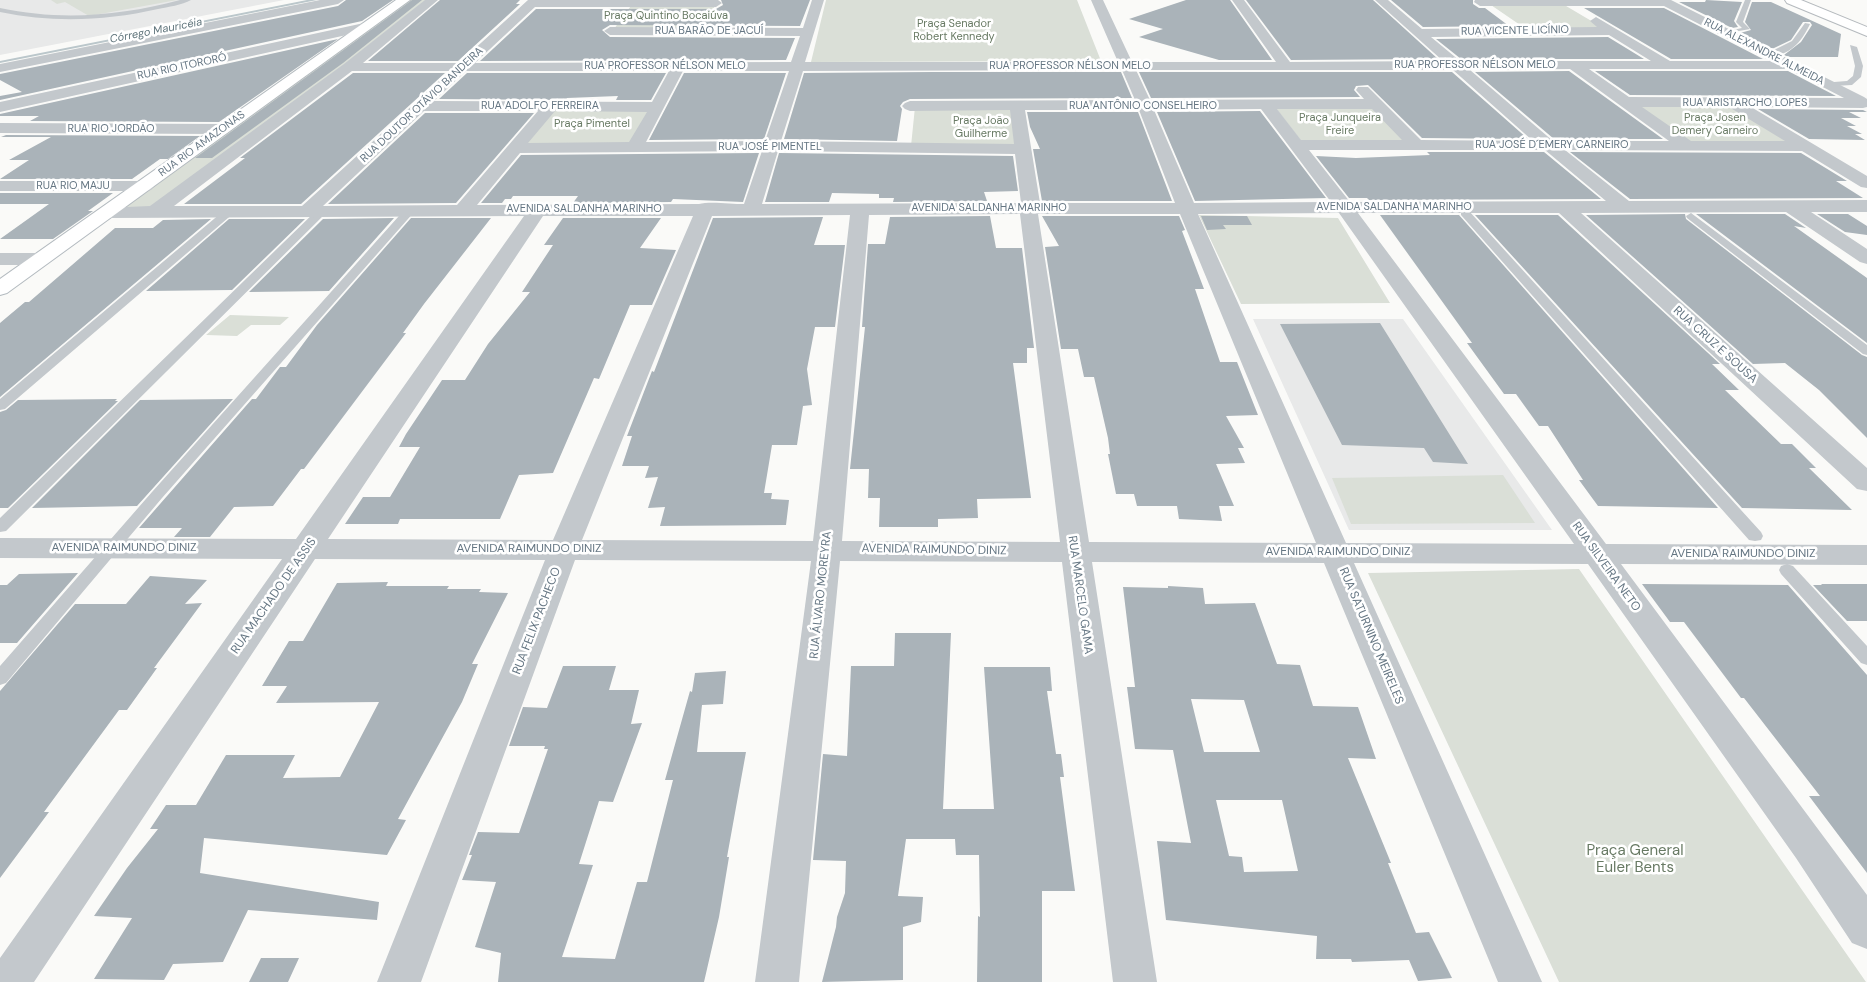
<!DOCTYPE html>
<meta charset="utf-8">
<style>
body{margin:0}
canvas{display:block;background:#fafaf8}
</style>
<canvas width="1867" height="982"></canvas>
<script>
const ctx = document.querySelector('canvas').getContext('2d');
ctx.lineJoin = 'round';
function fillPath(path, color) {
  ctx.fillStyle = color;
  ctx.fill(path, 'evenodd');
}
function trace(path, color, width, dash) {
  ctx.strokeStyle = color;
  ctx.lineWidth = width;
  ctx.lineCap = dash ? 'butt' : 'round';
  ctx.setLineDash(dash || []);
  ctx.stroke(path);
}
function write(font, color, halo, rows, align = 'center') {
  ctx.font = font + ' "DM Sans",sans-serif';
  ctx.lineWidth = 5;
  ctx.setLineDash([]);
  ctx.textBaseline = 'middle';
  ctx.strokeStyle = halo;
  ctx.fillStyle = color;
  for (const [text, x, y, turn = 0] of rows) {
    ctx.save();
    ctx.translate(x, y);
    ctx.rotate((+turn || 0) * Math.PI / 180);
    ctx.textAlign = isNaN(turn) ? turn : align;
    if (halo) ctx.strokeText(text, 0, 0);
    ctx.fillText(text, 0, 0);
    ctx.restore();
  }
}
const built = new Path2D(`
 M0,0H284L0,55Z
 M1253,319H1403L1552,530H1349Z`);
const green = new Path2D(`
 M51,0H177L89,16L65,2L57,4Z
 M410,0H426L341,67L153,207H122Z
 M826,0H1077L1101,61L811,62Z
 M633,3H717L701,29H614Z
 M1488,3H1561L1605,29H1526Z
 M560,103L660,104L639,146H524Z
 M1635,105L1731,106L1795,143L1687,142Z
 M915,107L1014,110L1018,146H911Z
 M1275,107H1375L1409,143L1302,142Z
 M1199,215L1338,218L1390,303L1241,304Z
 M230,315L289,317L280,325H251L237,336L206,335Z
 M1503,475L1535,523L1351,524L1332,478Z
 M1579,569L1866,982H1559L1368,573Z`);
const water = new Path2D(`
 M307,0H317L0,63V61Z`);
const building = new Path2D(`
 M346,0H393L362,21L0,100V96L22,92L0,80V74L338,6Z
 M412,0H422L343,63L212,158H195Z
 M440,0H520L516,4H520L458,61H368Z
 M721,0H810L800,26L610,25L602,30L610,37L795,38L786,60L480,61L536,9H716L723,5Z
 M1186,0H1230L1272,60H1219L1139,37L1163,29L1129,19Z
 M1246,0H1373L1438,59L1291,60Z
 M1391,0H1473V4L1479,8H1485L1509,26L1423,27Z
 M1706,0L1742,2L1734,21L1738,27L1732,28L1679,2H1705Z
 M1752,2H1771L1841,34L1838,57H1789L1784,55L1801,42L1812,25L1810,22H1803L1791,40L1772,49L1740,33L1751,30L1745,22Z
 M1584,8H1664L1763,59H1671Z
 M196,20L199,22L148,33L140,31Z
 M1608,37L1644,59H1461L1436,39Z
 M338,39L219,122L30,121L39,116H0V114Z
 M1569,71L1663,139H1554L1475,72Z
 M1595,71H1788L1836,96L1630,95Z
 M932,72H1121L1132,98L910,99L903,102L900,106L902,109L897,141L784,139L804,73Z
 M1139,72H1452L1528,139L1422,138L1368,85L1356,86L1354,90L1360,97L1151,98Z
 M353,73H445L301,204H184L245,158H240Z
 M467,73H666L651,100H616L618,96L567,98L566,100L439,99Z
 M684,73H786L764,139L649,140Z
 M1758,109L1863,110L1867,112H1849L1861,118H1841L1856,126H1847L1862,134H1855L1865,140L1809,139Z
 M1260,111L1326,198L1195,201L1157,112Z
 M1027,112H1138L1172,201H1042L1033,149H1040L1030,127Z
 M425,113H534L456,203L328,204Z
 M6,135L200,136L168,159H160L132,179H0L29,160H9L51,137H1Z
 M1427,152H1544L1601,199L1369,200L1367,198H1349L1316,156L1356,158L1430,155Z
 M1570,152L1801,153L1847,181H1836L1863,198L1630,199Z
 M759,153L743,202L673,199L671,202L573,203L578,196H513L511,199H505L502,203H481L521,155Z
 M779,153L1013,156L1018,191L984,192L987,201L893,202L894,198H879V194L832,193L829,202H765Z
 M0,193H113L88,211H93L53,239H0L49,204H0Z
 M1685,214L1686,219L1862,355L1867,357V438L1819,390L1785,363L1753,364L1586,215Z
 M1696,214H1785L1806,228L1794,226L1867,278V343Z
 M1817,214H1848L1867,226V235L1845,232Z
 M1380,215H1459L1718,508L1598,506L1579,480H1583L1548,426H1539L1516,394H1504L1467,343H1472Z
 M1475,215H1558L1720,364H1712L1739,390H1725L1781,444H1792L1816,468H1809L1852,510L1742,508Z
 M990,216L996,248H1022L1034,348H1027V363H1013L1031,498L977,499L978,518L938,519V527H879L880,498H868L869,469H850L865,327H862L868,244H885L890,217Z
 M1042,216H1179L1185,230L1182,231L1204,289H1195L1220,362H1237L1258,415L1226,416L1244,448H1238L1245,463L1216,464L1234,506H1219L1222,521L1179,519L1177,506H1137L1134,494H1116L1108,454H1110L1108,438L1094,377H1084L1078,349H1061L1045,247L1059,246Z
 M1201,216H1247L1252,225H1223L1226,229L1207,230Z
 M823,217L814,245H845L835,327H815L807,369L812,405L803,406L797,445H772L764,493H772L771,499L789,500L786,525L660,526L665,507L648,508L658,477L645,478L649,466H622L632,436H627L652,371L654,372L713,218Z
 M394,218L329,291L249,292L323,219Z
 M411,218H491L424,304L403,333H406L304,469H301L273,506L234,507L210,537H174L182,528H139L252,399H256L280,367H286L317,325Z
 M563,218H661L640,248L676,250L652,305H630L599,379L594,378L553,473L519,475L500,519H400L398,524H345L363,497H390L420,447H399L406,434L442,380H465L488,344L530,292H522L553,245H544Z
 M211,219L0,397V323L25,302H29L115,228H153L163,220Z
 M229,219H305L232,290L146,291Z
 M1380,323L1468,464L1433,462L1424,448L1342,445L1280,324Z
 M117,399L115,401H118L8,508H0V412L6,410L18,400Z
 M233,399L137,506L32,508L140,400Z
 M78,573L17,643H0V585H7L19,574Z
 M150,576L207,580L185,604L202,603L154,668H157L127,710H119L44,812H49L0,878V691L75,604H126Z
 M388,582L386,586H449L447,589H481L479,592L508,593L472,664H478L462,702L398,819L406,820L387,855L204,838L200,873L379,902L377,920L248,910L223,962L173,964L164,980L94,979L132,918L94,916L127,868L158,829H150L166,805H196L226,755H295L283,778L340,777L379,702L276,703L287,686H262L289,641H303L337,583Z
 M1642,584L1788,585L1867,675V873L1809,796H1820L1744,698H1741L1684,622H1670Z
 M1821,584H1867V621H1847L1813,585H1822Z
 M1168,586L1203,588L1205,604L1255,603L1277,664L1300,665L1313,706L1358,707L1376,759L1348,758L1391,863H1388L1416,933L1429,932L1452,978L1418,981L1409,960L1352,962L1351,959H1316L1317,936L1166,920L1157,841L1191,843L1173,750L1135,749L1127,687H1135L1123,587L1168,588ZM1191,699L1244,700L1260,752H1204ZM1216,800H1282L1298,871L1244,872L1242,857L1229,856Z
 M895,633H951L943,809H994L984,667H1050L1052,691H1047L1056,754H1061L1064,777H1060L1075,891H1042V982H977L978,916L980,917L979,855H956L955,839H906L898,896L923,897L921,922L903,927V980L822,982L836,927L837,917L845,893L846,861L813,860L823,754L847,756L851,666H894Z
 M563,666H616L609,690H639L631,724L642,723L613,802L599,801L579,864L593,865L562,957L615,959L637,882H647L673,780H665L690,691L692,692L695,673L726,671L723,704L702,705L697,752H746L727,857H729L719,917L704,982H498L501,953L475,947L496,882L462,880L472,855H469L478,832L519,833L548,749H544L545,746H509L523,707L547,708Z
 M261,958H299L288,982H249Z`);
const lane = new Path2D(`
 M180,0H191C182,5 168,7 158,9C105,21 53,23 0,12V8C61,21 120,16 180,0Z
 M1745,0H1751L1743,22L1750,29L1728,33V31L1742,28L1736,22Z
 M1805,23L1810,24C1803,39 1791,56 1772,55V51L1792,41Z
 M1850,45L1857,47L1863,66L1861,77L1852,85L1834,86V82L1847,81L1853,76L1855,66Z
 M411,206L415,207V211L162,498L6,683L0,685V666L152,492L407,207Z
 M231,207L236,210L235,212L5,409L0,410V399L227,208Z
 M323,207L328,210L327,212L6,531L0,532V518L319,208Z
 M1465,210L1469,211L1761,532L1763,536L1761,540L1755,541L1749,540L1461,215V211Z
 M1691,213L1867,345V355L1863,354L1687,218L1686,216Z
 M1787,564L1793,566L1867,646V665L1861,663L1781,574L1779,570L1781,566Z`);
const street = new Path2D(`
 M320,0H344L338,4L0,72V64Z
 M425,0H438L363,63H459L528,0H718L722,3L716,7H535L475,63L791,62L800,36L610,35L604,31L610,27L803,28L812,0H824L805,62H1118L1091,0H1103L1132,62H1276L1232,0H1244L1290,62L1443,61L1375,0H1388L1422,29L1597,27L1590,21L1596,17L1670,61H1771L1664,6H1480L1474,2L1475,0H1671L1864,97L1867,99V107L1863,108L1751,107L1867,176V188L1861,187L1802,151L1565,150L1629,201L1867,200V212H1811L1867,249V264L1860,262L1786,212L1581,213L1867,468V491L1857,489L1559,213H1358L1606,544L1867,545V565L1621,564L1867,895V949L1852,943L1796,858L1588,564L1354,563L1542,982H1498L1324,563L1092,562L1157,982H1113L1062,562L840,561L799,982H755L811,561L575,560L421,982H377L545,560L315,559L34,982H0V958L282,559L0,558V538L296,539L524,216L110,218L103,216L101,212L103,208L150,206L344,64ZM1609,35L1651,61H1460L1431,37ZM1570,69L1669,141H1553L1470,70ZM1589,69H1788L1844,98L1629,97ZM1122,70L1135,100L910,101L905,103L902,106L905,109L910,111L1010,110L1014,144L781,141L803,71ZM1136,70H1453L1533,141L1421,140L1368,87H1358L1356,90L1364,99L1150,100ZM352,71H450L302,206H174ZM466,71H669L652,102L434,101ZM683,71H789L765,141L646,142ZM1642,107H1729L1785,141H1691ZM1261,109L1331,202L1194,203L1154,110ZM1277,109H1372L1402,140H1301ZM1025,110H1139L1175,203H1040ZM424,111H538L457,205L323,206ZM555,111L647,112L629,142L528,143ZM1309,150H1545L1606,201L1350,202ZM762,151L744,204C732,204 709,201 699,204L477,205L520,153ZM778,151L1015,154L1021,203L762,204ZM1339,213L1574,544L1346,543L1198,214ZM1020,214L1060,542L842,541L869,215ZM1038,214H1180L1316,543L1089,542ZM850,215L813,541L582,540L712,216ZM543,216H693L553,540L328,539Z
 M364,23L369,24L370,27L369,30L0,112V102Z
 M0,123L223,124L229,126L231,129L229,132L223,134L0,133Z
 M0,181H145L151,182L154,186L151,190L145,191H0Z
 M0,253H41L48,255L51,259L48,263L41,265H0Z`);
const secondary = new Path2D(`
 M396,0H410L7,293L0,295V279Z`);
const primary = new Path2D(`
 M1785,0H1801L1867,27V36L1787,3Z`);
const farParknames = [
 ["Praça Quintino Bocaiúva",666,16],
 ["Praça Senador",954,24],
 ["Robert Kennedy",954,37],
 ["Praça Junqueira",1340,118],
 ["Freire",1340,131],
 ["Praça Josen",1715,118],
 ["Demery Carneiro",1715,131],
 ["Praça João",981,121],
 ["Guilherme",981,134],
 ["Praça Pimentel",592,124]
];
const farWaternames = [
 ["Córrego Mauricéia",156,31,-11]
];
const farStreetnames = [
 ["RUA BARÃO DE JACUÍ",709,31],
 ["RUA VICENTE LICÍNIO",1515,31,-1],
 ["RUA ALEXANDRE ALMEIDA",1764,52,27],
 ["RUA PROFESSOR NÉLSON MELO",1475,65],
 ["RUA PROFESSOR NÉLSON MELO",665,66],
 ["RUA PROFESSOR NÉLSON MELO",1070,66],
 ["RUA RIO ITORORÓ",182,67,-12],
 ["RUA ARISTARCHO LOPES",1745,103],
 ["RUA DOUTOR OTÁVIO BANDEIRA",422,105,-43],
 ["RUA ADOLFO FERREIRA",540,106],
 ["RUA ANTÔNIO CONSELHEIRO",1143,106],
 ["RUA RIO JORDÃO",111,129],
 ["RUA RIO AMAZONAS",202,144,-36],
 ["RUA JOSÉ D´EMERY CARNEIRO",1552,145],
 ["RUA JOSÉ PIMENTEL",770,147],
 ["RUA RIO MAJU",73,186],
 ["AVENIDA SALDANHA MARINHO",1394,207],
 ["AVENIDA SALDANHA MARINHO",989,208],
 ["AVENIDA SALDANHA MARINHO",584,209]
];
const streetNames = [
 ["RUA CRUZ E SOUSA",1715,345,42],
 ["AVENIDA RAIMUNDO DINIZ",124,548],
 ["AVENIDA RAIMUNDO DINIZ",529,549],
 ["AVENIDA RAIMUNDO DINIZ",934,550,1],
 ["AVENIDA RAIMUNDO DINIZ",1338,552],
 ["AVENIDA RAIMUNDO DINIZ",1743,554],
 ["RUA SILVEIRA NETO",1606,567,54],
 ["RUA ÁLVARO MOREYRA",821,595,-84],
 ["RUA MARCELO GAMA",1080,595,82],
 ["RUA MACHADO DE ASSIS",274,596,-55],
 ["RUA FELIX PACHECO",537,621,-69],
 ["RUA SATURNINO MEIRELES",1371,636,67]
];
const nearParknames = [
 ["Praça General",1635,851],
 ["Euler Bents",1635,868]
];
fillPath(built, '#e8e9e9');
fillPath(green, '#dadfd7');
fillPath(water, '#bbc7cb');
fillPath(building, '#aab3b9');
trace(secondary, '#b3babf', 2);
trace(primary, '#b5babe', 2);
fillPath(lane, '#c3c8cc');
fillPath(street, '#c3c8cc');
fillPath(secondary, '#fff');
fillPath(primary, '#fff');
write('11px', '#687a64', '#fff', farParknames);
write('italic 11px', '#60757c', '#fff', farWaternames);
write('11px', '#657683', '#fff', farStreetnames);
write('12px', '#657683', '#fff', streetNames);
write('15px', '#687a64', '#fff', nearParknames);
</script>
